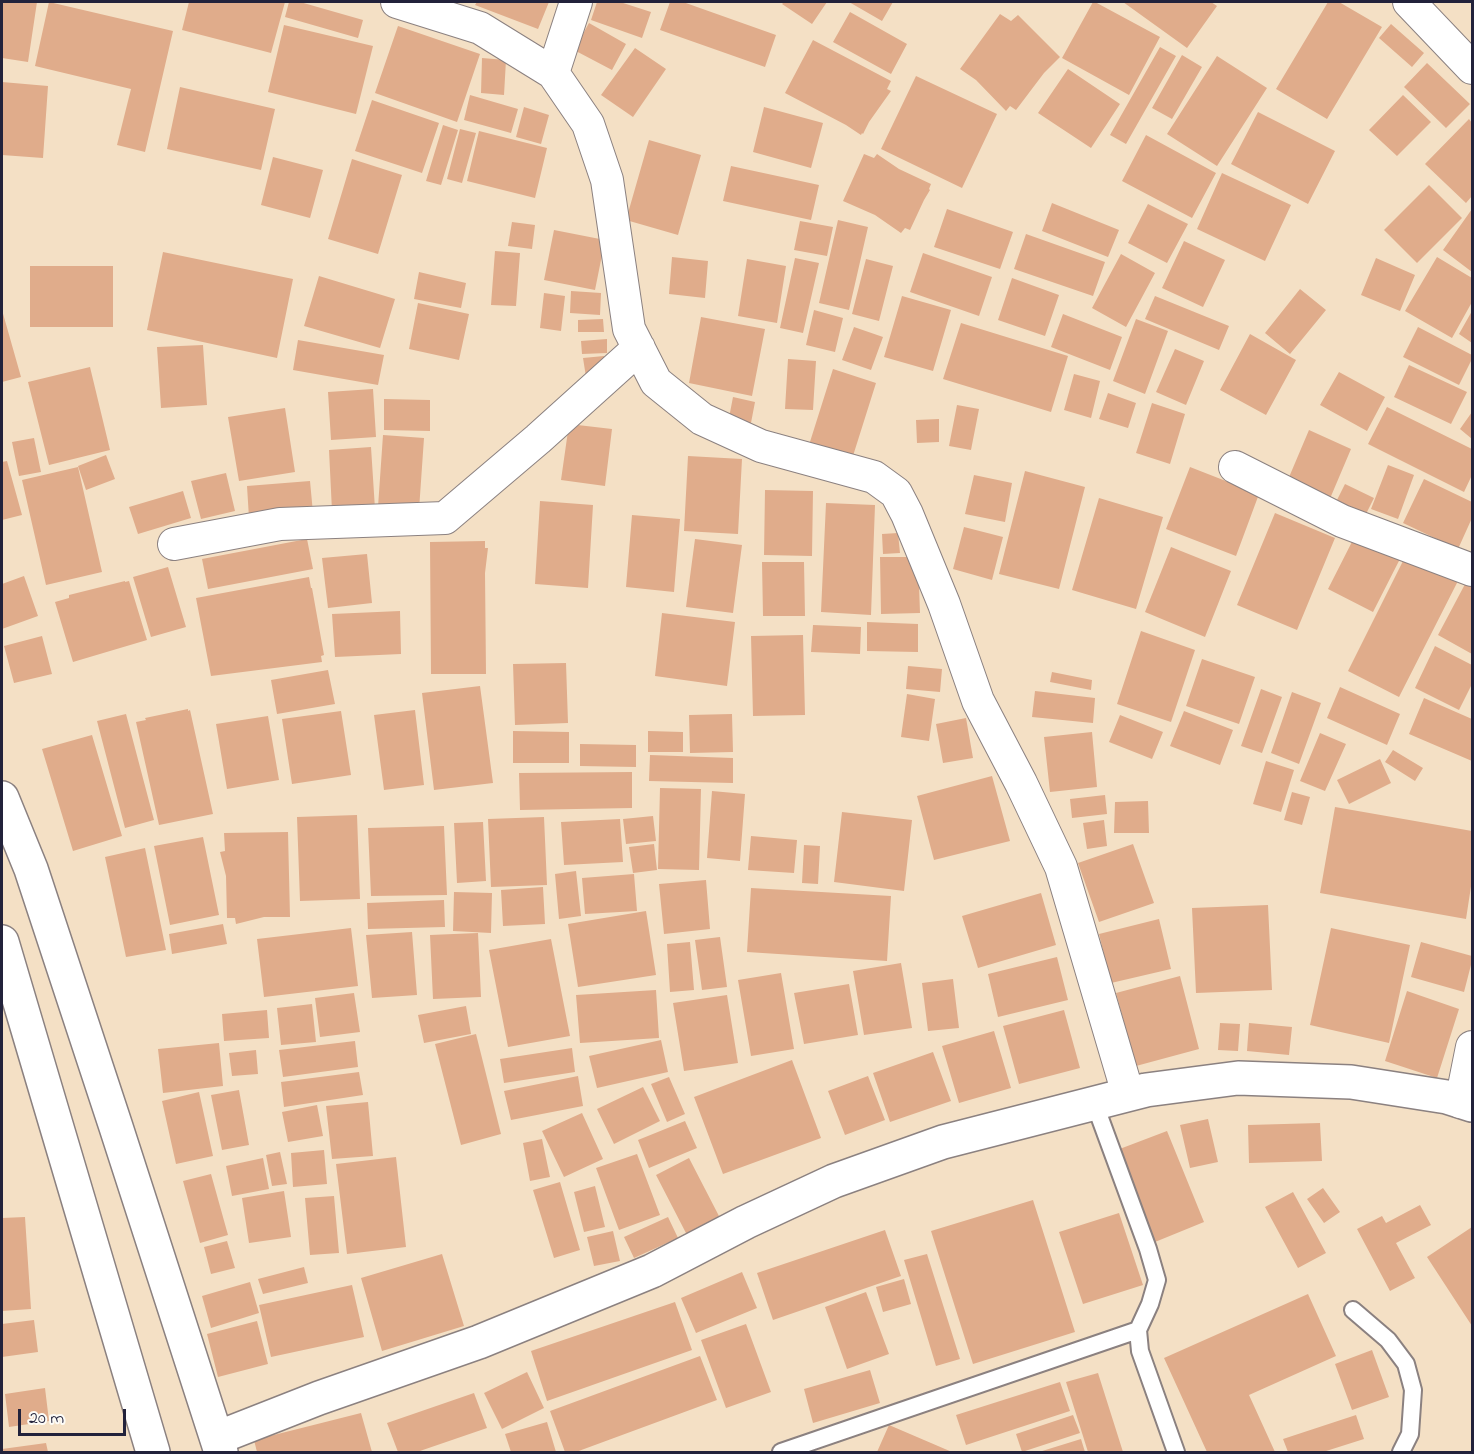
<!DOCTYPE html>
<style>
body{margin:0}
#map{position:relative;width:1474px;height:1454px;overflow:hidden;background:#f4e0c5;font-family:"Indie Flower",sans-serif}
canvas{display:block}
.frame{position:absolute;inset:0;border:3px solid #22223b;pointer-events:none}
.scale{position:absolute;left:18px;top:1409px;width:108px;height:27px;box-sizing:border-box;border:3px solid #22223b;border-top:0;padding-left:8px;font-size:18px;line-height:21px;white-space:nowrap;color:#22223b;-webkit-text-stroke:4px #fdfcf7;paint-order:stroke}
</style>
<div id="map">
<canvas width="1474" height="1454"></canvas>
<div class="frame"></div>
<div class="scale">20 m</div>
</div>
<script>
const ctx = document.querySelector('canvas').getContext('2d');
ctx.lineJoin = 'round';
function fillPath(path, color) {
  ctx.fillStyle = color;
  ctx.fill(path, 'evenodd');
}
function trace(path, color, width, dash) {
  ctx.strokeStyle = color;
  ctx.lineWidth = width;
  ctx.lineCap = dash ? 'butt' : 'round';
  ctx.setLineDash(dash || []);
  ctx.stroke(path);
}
const building = new Path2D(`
 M2,2H37L28,62L2,58Z
 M49,2L173,31L145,152L117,145L131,89L35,66Z
 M189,2H285L271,53L182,30Z
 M289,2H300L363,20L358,38L285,17Z
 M477,2H549L538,29L475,5Z
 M597,2H620L651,12L642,38L591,20Z
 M670,2H683L776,35L765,67L660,30Z
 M784,2H827L812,24L782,4Z
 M849,2H893L882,21Z
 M1093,2H1095L1160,37L1129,95L1062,58Z
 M1123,2H1211L1217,6L1187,48Z
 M1328,2H1339L1382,27L1327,119L1276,89Z
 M850,12L907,44L891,74L833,42Z
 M1000,14L1011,21L1018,15L1060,57L1044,73L1016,110L1010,106L1006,111L976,80L960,69Z
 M589,23L626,44L612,70L574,50Z
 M1391,24L1424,53L1412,67L1379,38Z
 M284,25L373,46L356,114L268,92Z
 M398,26L480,54L457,122L375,93Z
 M813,40L891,81L887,89L891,91L869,122L863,134L862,133L861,135L846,125L785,93Z
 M1160,47L1176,56L1126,144L1110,135Z
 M635,48L666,69L633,117L601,95Z
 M1182,55L1202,67L1172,119L1152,108Z
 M1217,56L1267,88L1217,166L1167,134Z
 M482,58L506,60L504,95L481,93Z
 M1427,63L1470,104L1446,128L1404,87Z
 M1068,69L1120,104L1091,148L1038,113Z
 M916,76L997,114L962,188L881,149Z
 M2,82L48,86L43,158L2,155Z
 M180,87L275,109L261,170L167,149Z
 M470,95L518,109L511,133L464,120Z
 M1403,95L1431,122L1397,156L1369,130Z
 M372,100L439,123L422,173L355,151Z
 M524,107L549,115L541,144L516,137Z
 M764,107L823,123L811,168L753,152Z
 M1258,112L1335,151L1308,204L1231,164Z
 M1469,119L1472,123V196L1466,203L1425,164Z
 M443,125L458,130L441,185L426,181Z
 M460,129L476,133L462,183L447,179Z
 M479,131L547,148L535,198L467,181Z
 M1146,135L1216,173L1192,218L1122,181Z
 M649,140L701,155L678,235L626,220Z
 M864,154L874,158L877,154L899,169L931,184L929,189L930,190L924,200L910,230L905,228L901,233L875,215L843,201Z
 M273,157L323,170L310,218L261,205Z
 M352,159L402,175L378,254L328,239Z
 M731,166L819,185L811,220L723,201Z
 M1222,173L1291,205L1265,261L1197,229Z
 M1429,185L1462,218L1417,263L1384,230Z
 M1052,203L1119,230L1108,257L1042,231Z
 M1148,204L1188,224L1167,263L1128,243Z
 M947,209L1013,232L1000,269L934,247Z
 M1472,209V272L1443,250Z
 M838,220L868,227L849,310L819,303Z
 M800,221L833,227L827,256L794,250Z
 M512,222L535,225L532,249L508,246Z
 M554,230L605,240L595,290L544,280Z
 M1026,234L1105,262L1093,296L1014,269Z
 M1184,241L1225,260L1203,307L1162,288Z
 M495,251L520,253L516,306L491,305Z
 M163,252L293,279L277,358L147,330Z
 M923,253L992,277L979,316L910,292Z
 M1121,254L1155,273L1126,327L1092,308Z
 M672,257L708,261L705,298L669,294Z
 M1437,257L1472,278V302L1452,338L1405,311Z
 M795,258L819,263L803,333L780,328Z
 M1376,258L1415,275L1400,311L1361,295Z
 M747,259L786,266L777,323L738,316Z
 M866,259L893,266L879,321L852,314Z
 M30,266H113V327H30Z
 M419,272L466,283L461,308L414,299Z
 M319,276L395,299L380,348L304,326Z
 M1012,278L1059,295L1045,336L998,320Z
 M1300,289L1326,310L1290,354L1265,333Z
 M571,291L601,293L600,315L570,313Z
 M544,293L565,296L561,331L540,328Z
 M902,296L951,310L933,371L884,357Z
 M1155,296L1229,326L1219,350L1145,319Z
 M418,303L469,314L459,360L409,349Z
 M2,310L21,377L2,382Z
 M814,310L843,318L835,352L806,345Z
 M1472,311V343L1459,334Z
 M1063,314L1122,337L1110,370L1051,347Z
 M701,317L765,329L752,396L689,383Z
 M603,319L604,332H578V320Z
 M1136,319L1168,331L1145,394L1113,381Z
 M961,323L1068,356L1051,412L943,379Z
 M854,327L883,337L871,370L842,360Z
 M1418,327L1472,355V359L1459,385L1403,357Z
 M1250,334L1296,360L1266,415L1220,390Z
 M607,339V353L582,354L581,341Z
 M298,340L384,355L378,385L293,370Z
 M203,345L207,405L161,408L157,347Z
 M1175,349L1204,361L1186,405L1156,392Z
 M604,356L607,374L586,377L583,358Z
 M788,359L816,361L813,410L785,409Z
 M1409,365L1467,392L1451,424L1394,397Z
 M90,367L110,450L49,465L28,382Z
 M833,369L876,383L852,459L809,445Z
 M1339,372L1385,397L1367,431L1320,405Z
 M1074,374L1100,381L1091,418L1064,410Z
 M373,389L376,437L331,440L328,392Z
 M1108,393L1136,403L1128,428L1099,419Z
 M733,397L755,402L750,428L728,423Z
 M384,399L430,400V431L384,430Z
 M1152,403L1185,414L1170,464L1136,453Z
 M957,405L979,409L971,450L949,446Z
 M1387,407L1472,449V475L1464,492L1368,444Z
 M285,408L295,472L239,481L228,417Z
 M1472,412V439L1460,429Z
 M939,419V442L917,443L916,420Z
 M569,424L612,429L605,486L561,480Z
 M1309,430L1351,449L1326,508L1284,489Z
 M383,435L424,438L419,510L378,507Z
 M34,438L41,472L19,476L12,442Z
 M371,447L375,509L332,511L329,450Z
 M106,455L115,479L86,490L78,466Z
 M688,456L742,459L738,534L684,531Z
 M7,461L22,515L2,520V462Z
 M1388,465L1414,475L1398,519L1371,509Z
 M78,467L102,572L46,585L22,480Z
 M1190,467L1259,494L1236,556L1166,529Z
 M1025,471L1085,487L1059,589L999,574Z
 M226,473L235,511L201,519L191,481Z
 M974,475L1012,483L1005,522L965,514Z
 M1424,479L1472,502V518L1458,549L1403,523Z
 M310,481L313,513L249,518L247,486Z
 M1345,484L1374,498L1361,524L1332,510Z
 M765,490L813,491L812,556L764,555Z
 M183,491L191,518L138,534L129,507Z
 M1099,498L1163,517L1136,609L1072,590Z
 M540,501L593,505L588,588L535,584Z
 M826,503L875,505L871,615L821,612Z
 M1275,513L1335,538L1297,630L1237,605Z
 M632,515L680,519L674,592L626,587Z
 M964,527L1003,537L992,580L953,569Z
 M1358,530L1403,553L1373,612L1328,589Z
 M898,533L900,553L883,554L882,534Z
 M307,539L313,569L208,589L202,559Z
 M695,539L742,545L733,613L686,607Z
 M485,541V548H488L485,573L486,674H431L430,542Z
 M1171,547L1231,571L1205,637L1145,612Z
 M1408,551L1460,577L1399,697L1348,671Z
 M367,554L372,603L328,608L322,558Z
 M880,557H918L920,613L881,614Z
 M762,562H804L805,616H763Z
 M168,567L186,627L151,637L133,577Z
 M1472,571V654L1438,635Z
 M24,576L38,616L2,629V584Z
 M309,577L311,588H312L324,655L321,656L322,662L211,676L196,598Z
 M125,581V582L129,581L147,640L73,662L55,602L69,598V595Z
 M400,611L401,654L335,657L332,614Z
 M662,613L735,622L727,686L655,676Z
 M867,622L918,624V652L867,651Z
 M813,625L861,627L860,654L811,652Z
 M1141,631L1195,650L1171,722L1117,704Z
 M803,635L805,715L753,716L751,636Z
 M42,636L52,674L14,683L4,646Z
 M1435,646L1472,665V684L1459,710L1415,688Z
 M1202,659L1255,677L1239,724L1186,706Z
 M566,663L568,723L515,725L513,664Z
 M908,666L942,669L940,692L906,689Z
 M328,670L335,704L277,714L271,680Z
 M1052,672L1092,680L1091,690L1050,682Z
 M480,686L493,783L434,790L422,693Z
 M1340,687L1400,714L1387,745L1327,718Z
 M1261,689L1282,697L1262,753L1241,746Z
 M1035,691L1095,698L1093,723L1032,717Z
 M1292,692L1321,703L1299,764L1271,753Z
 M907,694L935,699L929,741L901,737Z
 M1424,698L1472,719V761L1409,734Z
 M188,709V711L190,710L213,814L159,825L136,722L146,720L145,718Z
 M415,710L424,785L384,790L374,715Z
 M341,711L351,775L292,784L282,719Z
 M1184,711L1233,730L1220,765L1170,746Z
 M126,714L154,820L125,828L97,721Z
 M732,714L733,752L690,753L689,715Z
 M1120,715L1163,732L1152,759L1109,742Z
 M268,716L279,780L227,789L216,724Z
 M966,718L973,758L943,763L936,724Z
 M513,731L569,732V763H513Z
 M648,731L683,732V752H648Z
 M1092,732L1097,787L1050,792L1044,737Z
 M1320,733L1346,744L1325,791L1300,781Z
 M92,735L122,836L73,851L42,749Z
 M580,744L636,745V767L580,766Z
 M1393,750L1423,768L1415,781L1385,762Z
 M650,755L733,758V783L649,781Z
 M1380,759L1391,783L1349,804L1337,780Z
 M1266,761L1294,770L1281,812L1253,804Z
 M632,772V808L520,810L519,773Z
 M992,776L1010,841L934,860L917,796Z
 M660,788L701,789L699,870L658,869Z
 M712,791L745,794L740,861L707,858Z
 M1292,792L1310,797L1302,825L1284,820Z
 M1105,795L1107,814L1072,818L1070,799Z
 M1148,801L1149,833H1114L1115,802Z
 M1335,807L1472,831V880L1466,919L1320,893Z
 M842,812L912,820L904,891L834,882Z
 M357,815L360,899L300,901L297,817Z
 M653,816L656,841L626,844L623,819Z
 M544,817L547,885L491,887L488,819Z
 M620,819L623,862L564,865L561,822Z
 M1104,820L1107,846L1087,849L1083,823Z
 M483,822L486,881L457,883L454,823Z
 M444,826L447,895L371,896L368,828Z
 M288,832L290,917H264L236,924L235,918H227L226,876L220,852L225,851L224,833Z
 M751,836L797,840L794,873L748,870Z
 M203,837L219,915L170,925L154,846Z
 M654,844L657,870L633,873L629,847Z
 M1133,844L1154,903L1099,922L1078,863Z
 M804,845L820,846L818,884L802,883Z
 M145,848L166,950L126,957L105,857Z
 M576,871L581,916L559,919L555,874Z
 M634,874L637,911L585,914L582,878Z
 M706,880L710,929L664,934L659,884Z
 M543,887L545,924L503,926L501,890Z
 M751,888L891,896L887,961L747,952Z
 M454,892L492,893L491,933L453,931Z
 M1041,893L1056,945L978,968L962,916Z
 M444,900L445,927L368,929L367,903Z
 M1268,905L1272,990L1196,993L1192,908Z
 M646,911L656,975L578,987L568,924Z
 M1159,919L1171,969L1111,983L1099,934Z
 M223,924L227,944L172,954L169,934Z
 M351,928L358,986L264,997L257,939Z
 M1331,928L1410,945L1389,1043L1310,1025Z
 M412,932L417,995L372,998L366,935Z
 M478,933L481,997L433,999L430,935Z
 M720,937L727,987L702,990L695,940Z
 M551,939L570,1036L508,1047L489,950Z
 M690,942L694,990L670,992L667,944Z
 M1421,942L1472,956V961L1464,992L1411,977Z
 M1057,957L1068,1000L998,1017L988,974Z
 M901,963L912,1028L864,1035L853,971Z
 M781,973L794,1049L751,1056L738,980Z
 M1180,976L1199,1049L1136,1066L1116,993Z
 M953,979L959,1028L928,1031L922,983Z
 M849,984L858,1035L804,1044L794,993Z
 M656,990L659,1038L580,1043L576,995Z
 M1407,991L1459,1009L1437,1078L1385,1061Z
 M354,993L360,1032L320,1037L315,998Z
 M727,995L738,1063L684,1071L673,1003Z
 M312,1004L316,1042L281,1045L277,1008Z
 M466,1006L471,1034L424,1043L418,1015Z
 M267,1010L269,1038L224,1041L222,1014Z
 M1064,1010L1080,1068L1019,1084L1003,1026Z
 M1220,1023L1240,1024L1238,1051L1218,1050Z
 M1249,1023L1292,1027L1289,1055L1247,1051Z
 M994,1031L1011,1088L959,1103L942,1046Z
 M476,1034L501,1134L461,1145L435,1044Z
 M661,1040L668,1072L597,1088L589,1056Z
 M355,1041L358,1067L283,1077L279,1050Z
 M219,1043L223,1086L163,1093L158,1049Z
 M572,1048L575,1072L504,1083L500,1059Z
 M256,1050L258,1074L232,1076L229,1053Z
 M933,1052L951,1101L890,1122L873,1073Z
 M792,1060L821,1138L723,1174L694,1097Z
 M359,1072L363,1095L284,1107L281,1082Z
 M578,1076L583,1106L511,1120L504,1091Z
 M868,1076L885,1120L845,1135L828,1091Z
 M669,1077L685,1114L667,1122L651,1084Z
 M643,1087L660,1121L614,1144L597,1109Z
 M239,1090L249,1145L222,1150L211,1095Z
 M199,1092L213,1156L176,1164L162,1101Z
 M368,1102L373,1156L332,1159L326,1106Z
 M317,1105L323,1136L288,1142L282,1112Z
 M582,1113L603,1159L564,1177L542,1131Z
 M1208,1119L1218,1162L1190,1168L1180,1125Z
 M685,1121L697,1148L649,1168L638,1140Z
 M1320,1123L1322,1161L1249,1163L1248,1125Z
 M1167,1131L1204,1222L1155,1242L1117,1150Z
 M542,1139L550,1177L530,1181L523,1143Z
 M324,1150L327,1184L293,1187L291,1153Z
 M280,1152L287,1184L272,1186L266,1155Z
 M637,1154L660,1215L619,1230L596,1168Z
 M396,1157L406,1247L347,1254L336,1164Z
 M263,1158L269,1189L232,1196L226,1166Z
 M689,1158L720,1218L687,1235L656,1175Z
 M211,1174L228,1235L200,1243L183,1181Z
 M560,1182L580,1250L554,1258L533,1190Z
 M595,1186L605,1227L584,1232L574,1192Z
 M1323,1188L1340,1212L1324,1223L1307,1199Z
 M284,1191L291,1237L249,1243L242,1198Z
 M1293,1192L1326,1253L1298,1268L1265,1207Z
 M334,1196L339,1253L310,1255L305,1198Z
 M1033,1200L1075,1332L973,1364L931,1231Z
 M1420,1205L1431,1225L1396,1243L1415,1278L1390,1291L1357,1229L1382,1216L1386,1223Z
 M1119,1213L1143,1285L1083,1304L1059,1232Z
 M25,1217L31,1309L2,1311V1218Z
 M668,1217L678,1238L634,1258L624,1237Z
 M1472,1227V1326L1427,1257Z
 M885,1230L901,1276L773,1320L757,1273Z
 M613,1231L620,1261L594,1266L587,1237Z
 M227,1241L235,1268L211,1274L204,1247Z
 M442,1254L464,1326L382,1351L361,1278Z
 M927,1254L960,1359L936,1366L904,1260Z
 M304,1267L308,1283L263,1294L258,1279Z
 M742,1272L757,1308L696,1333L681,1298Z
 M904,1279L911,1304L883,1312L876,1287Z
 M250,1282L259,1313L211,1328L202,1296Z
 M352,1285L364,1337L271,1357L259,1305Z
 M866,1292L889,1354L847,1369L825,1307Z
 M1308,1294L1336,1356L1249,1395L1275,1452H1207L1164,1358Z
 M675,1302L692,1350L547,1401L531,1351Z
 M34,1320L38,1352L2,1357V1324Z
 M257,1321L268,1364L218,1377L207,1334Z
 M746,1324L771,1392L726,1408L701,1340Z
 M1372,1350L1389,1397L1352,1410L1335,1364Z
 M700,1356L717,1400L576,1452H565L550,1411Z
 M870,1370L880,1403L813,1423L804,1389Z
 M527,1372L544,1408L502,1429L484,1393Z
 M1098,1373L1123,1452H1088L1066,1382Z
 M1060,1382L1070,1411L966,1445L956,1415Z
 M45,1388L49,1421L9,1427L5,1394Z
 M474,1393L487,1428L417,1452H398L387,1423Z
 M361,1413L372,1452H257L254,1440Z
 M1073,1415L1080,1433L1022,1452L1016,1434Z
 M1356,1415L1364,1439L1323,1452H1288L1283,1439Z
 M547,1422L556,1452H511L505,1434Z
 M889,1425L952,1452H877Z
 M1081,1439L1085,1452H1039Z
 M46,1443L48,1452H2V1449Z`);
const lane = new Path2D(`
 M1094,1102L1148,1249L1157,1280L1150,1304L1138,1330L1140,1351L1176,1452
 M1353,1310L1388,1340L1406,1364L1413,1390L1410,1434L1401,1452
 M781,1452L1138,1330`);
const street = new Path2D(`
 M397,2L480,28L553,73L588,124L607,180L629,329L656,382L702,419L761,446L874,477L896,493L907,514L944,604L978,701L1021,783L1061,867L1128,1094
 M1409,2L1472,68
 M553,73L576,2
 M1235,467L1342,521L1472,570
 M174,544L280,524L445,518L538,439L639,348
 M1461,1102L1472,1047`);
const secondary = new Path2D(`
 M217,1438L319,1398L479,1342L652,1271L746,1222L834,1181L943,1142L1146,1090L1238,1078L1351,1082L1447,1097L1472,1105`);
const highway = new Path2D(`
 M2,798L31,869L116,1127L221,1452
 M2,942L153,1452`);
fillPath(building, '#e0ac8b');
trace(lane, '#8b8180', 20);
trace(street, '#8b8180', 34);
trace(secondary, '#8b8180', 36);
trace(highway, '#8b8180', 36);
trace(lane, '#fff', 16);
trace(street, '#fff', 32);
trace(secondary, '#fff', 33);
trace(highway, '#fff', 33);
</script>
